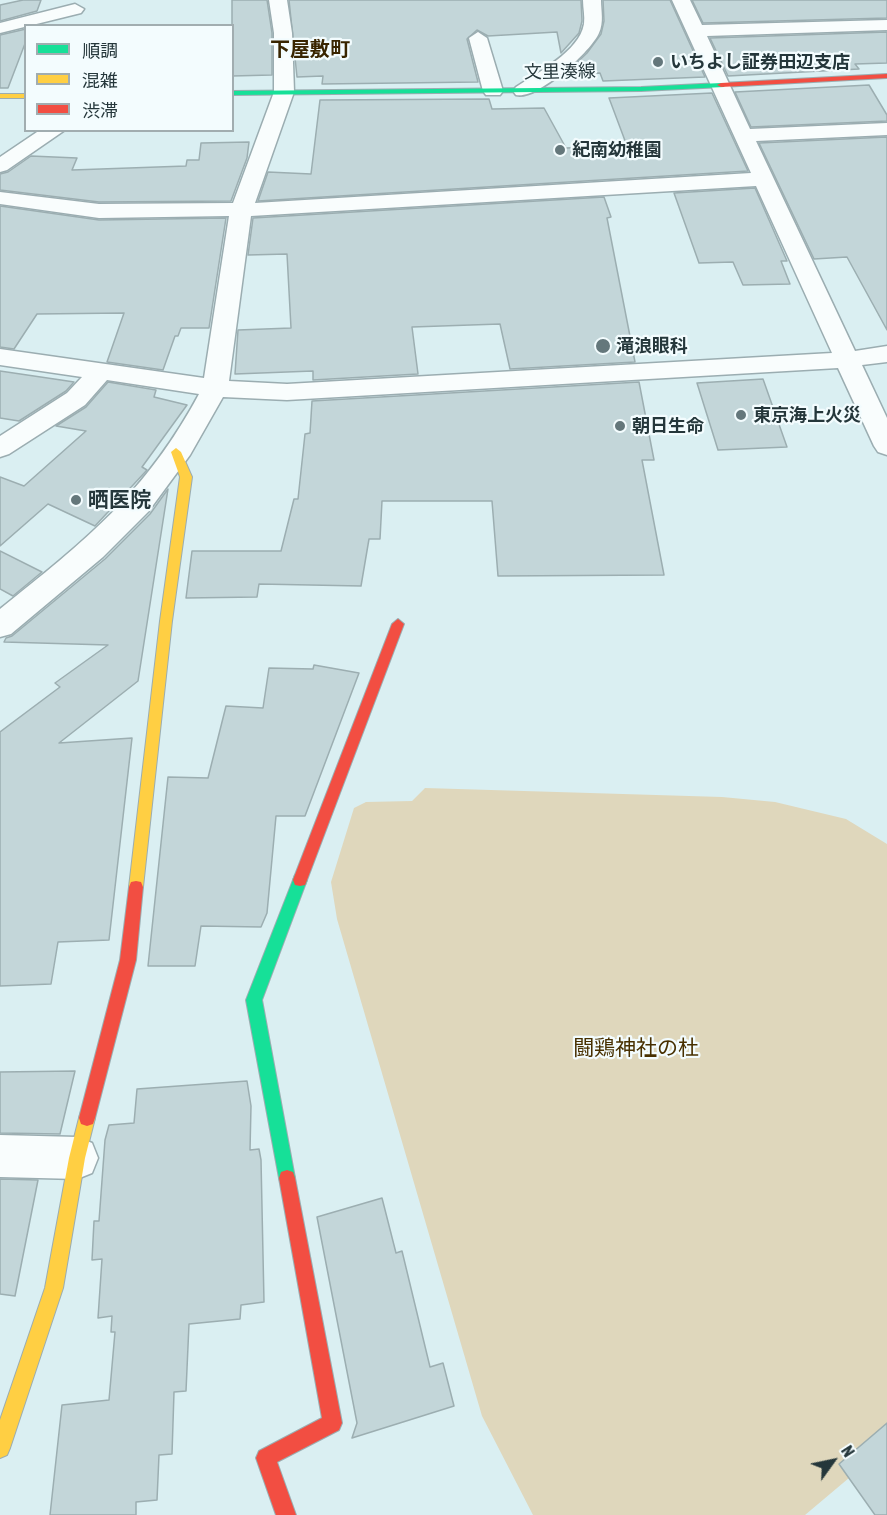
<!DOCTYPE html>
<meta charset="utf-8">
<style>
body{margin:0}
#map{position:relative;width:887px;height:1515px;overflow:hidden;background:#daeff2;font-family:"Asap Condensed","Noto Sans JP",sans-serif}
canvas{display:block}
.legend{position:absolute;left:24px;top:24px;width:210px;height:108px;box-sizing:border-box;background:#f3fcfe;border:2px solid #a1adb0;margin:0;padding:8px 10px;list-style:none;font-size:18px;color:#25373b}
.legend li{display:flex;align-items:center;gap:12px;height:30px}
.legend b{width:30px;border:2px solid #a1adb0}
.north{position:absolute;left:803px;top:1431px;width:60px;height:60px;-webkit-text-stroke:4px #f3fcfe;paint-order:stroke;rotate:57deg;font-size:16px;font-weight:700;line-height:24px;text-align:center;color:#25373b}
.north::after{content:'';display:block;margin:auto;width:21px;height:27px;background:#25373b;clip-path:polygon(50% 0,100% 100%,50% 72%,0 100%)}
</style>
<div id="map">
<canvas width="887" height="1515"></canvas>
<ul class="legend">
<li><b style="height:8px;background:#16e098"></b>順調</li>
<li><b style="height:8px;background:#ffcf43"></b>混雑</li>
<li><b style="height:8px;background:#f24e42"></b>渋滞</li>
</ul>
<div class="north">N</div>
</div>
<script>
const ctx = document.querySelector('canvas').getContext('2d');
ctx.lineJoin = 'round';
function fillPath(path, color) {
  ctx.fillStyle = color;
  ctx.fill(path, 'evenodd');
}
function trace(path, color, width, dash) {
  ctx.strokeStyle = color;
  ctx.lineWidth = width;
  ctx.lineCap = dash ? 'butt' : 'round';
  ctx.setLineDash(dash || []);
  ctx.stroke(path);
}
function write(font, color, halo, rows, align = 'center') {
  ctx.font = font + ' "Asap Condensed","Noto Sans JP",sans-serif';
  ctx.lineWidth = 4.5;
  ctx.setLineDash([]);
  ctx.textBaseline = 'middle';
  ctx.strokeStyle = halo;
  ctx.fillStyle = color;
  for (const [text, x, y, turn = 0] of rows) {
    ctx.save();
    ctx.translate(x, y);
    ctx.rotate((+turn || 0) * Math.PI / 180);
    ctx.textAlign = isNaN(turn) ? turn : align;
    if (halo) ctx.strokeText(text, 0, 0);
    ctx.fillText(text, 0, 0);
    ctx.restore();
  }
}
const green = new Path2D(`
 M425,788L722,797L775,802L846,819L887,844V1446L805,1515H533L482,1416L337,919L331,882L354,808L366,802L412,801Z`);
const building = new Path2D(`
 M23,0H41L37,11L0,21V5Z
 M232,0H267L272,33V75L232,76Z
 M289,0H581L582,21L579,33L561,53L557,32L488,36L477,30L467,39L478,82L322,84L323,76L297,77Z
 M603,0H670L705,77L603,81L600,73L565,74L587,53L601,34L604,21Z
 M692,0H887V18L703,23Z
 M26,29V41L8,88H0V35Z
 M887,32V63L855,64L859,69L728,76L710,38Z
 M869,85L887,115V121L751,127L735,92Z
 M712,93L748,171L258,201L268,172L311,174L320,100L489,99L492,109L544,108L566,148L627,146L609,98Z
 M887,137V330L847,257L814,259L759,143Z
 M249,142L247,158L231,201L99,202L0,190V174L8,172L31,156L77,158L72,170L186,166L187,160H199L201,143Z
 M755,188L787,261H781L790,284L743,285L733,262L699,263L674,193Z
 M604,197L611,217L607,218L635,362L510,369L500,324L412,327L418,374L313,380V371L235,374L238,330L291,328L287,254L248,255L253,218Z
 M0,206L99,220L226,218L209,328H181L178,336H175L163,370L107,362L124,313L37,314L14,349L0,347Z
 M0,371L61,380L74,382L66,391L19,421L0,418Z
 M763,379L787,447L718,450L697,383Z
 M108,382L156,390L154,397L187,405L142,467L147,470L95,526L48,504L0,546V477L24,486L86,431L56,426L86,407Z
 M639,382L654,460H642L664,575L498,576L492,501H382L380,539H369L361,586L259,584L257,597L186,598L192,551H281L294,499H298L305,434L310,433L312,401Z
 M168,489L138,681L59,743L132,738L109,940L58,942L51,984L0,986V732L60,687L55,683L108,645L4,642L6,638L12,636L105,559L150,514Z
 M0,551L42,572L13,596L0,589Z
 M314,665L359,673L305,816H276L267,913L261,927L201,926L195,966H148L168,777L208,778L226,706L263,708L269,668L313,669Z
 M75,1071L60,1134L0,1133V1072Z
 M247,1081L251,1106L250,1150L259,1149L261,1160L264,1302L241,1305L240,1319L189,1324L186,1391L174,1392L172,1454L159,1455L157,1500L136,1502V1515H50L62,1405L109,1400L115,1332H111L112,1316L98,1318L102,1259L92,1260L94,1221H99L105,1140L109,1125L134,1123L137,1089Z
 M0,1179L38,1180L15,1296L0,1294Z
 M382,1198L396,1253L402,1251L430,1367L443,1363L454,1406L352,1438L357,1423L317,1217Z
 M887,1423V1515H875L839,1464Z`);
const street = new Path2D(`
 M269,0H287L292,33L294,92L255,203L751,173L672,0H690L702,25L887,20V30L707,36L750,129L887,123V135L756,141L855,351L887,346V362L862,365L887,418V455L878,452L874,446L838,368L287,400L223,397L190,455L148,512L103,557L11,634L0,637V609C85,541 146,493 199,394L107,380L85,405L9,454L0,457V436L67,393L82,377L0,365V349L204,378L229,216L99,218L0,204V192L99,204L233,203L274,92V33ZM756,186L832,353L287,384L229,381L251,216Z
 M583,0H601C601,11 604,22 599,33C591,52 537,100 516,95L513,91L516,87C538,72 579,52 584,24C585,16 583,8 583,0Z
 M75,4L84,9L81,13L0,33V23Z
 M478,32L487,38L503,91L500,95H486L483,91L469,38Z
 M40,130H65L7,170L0,172V157Z
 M0,1135L77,1137L92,1143L98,1158L92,1173L77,1179L0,1177Z`);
const fast = new Path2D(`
 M721,83L725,85L724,87L641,91L232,95V91L641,87Z
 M300,874L305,875L307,880L262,1000L295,1178L293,1184L287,1186L281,1184L279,1178L246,1000L293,880L295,875Z`);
const slow = new Path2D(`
 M0,94H26V98H0Z
 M176,448L181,452L192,477L172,621L143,887L141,892L136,893L131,892L129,887L160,621L180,477L171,452Z
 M87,1110L93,1112L95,1118L85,1158L63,1288L10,1448L7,1455L0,1458V1420L45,1288L69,1158L79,1118L81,1112Z`);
const jam = new Path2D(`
 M887,74V78L721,87L717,85L721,83Z
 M398,619L404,624L307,880L305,885L300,886L295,885L293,880L392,624Z
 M136,881L141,882L143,887L136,960L95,1118L93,1124L87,1126L81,1124L79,1118L120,960L129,887L131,882Z
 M287,1170L293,1172L295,1178L342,1423L339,1430L277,1462L296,1515H276L256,1458L259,1451L322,1418L279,1178L281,1172Z`);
const markers = [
 [658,62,6,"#64777b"],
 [560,150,6,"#64777b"],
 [603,346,8,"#64777b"],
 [741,415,6,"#64777b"],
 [620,426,6,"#64777b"],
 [76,500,6,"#64777b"]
];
const farPoinames = [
 ["いちよし証券田辺支店",670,62],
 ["紀南幼稚園",572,150],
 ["滝浪眼科",616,346],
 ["東京海上火災",753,415],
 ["朝日生命",632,426]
];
const farStreetnames = [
 ["文里湊線",560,72,-1]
];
const farQuarternames = [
 ["下屋敷町",310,50]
];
const poiNames = [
 ["晒医院",88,500]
];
const parkNames = [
 ["闘鶏神社の杜",636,1048]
];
fillPath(green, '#dfd7bc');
fillPath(building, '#c3d6d9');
trace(building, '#9caeb1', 1.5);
trace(street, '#9badb1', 3);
trace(fast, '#9badb1', 2);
trace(slow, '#9badb1', 2);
trace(jam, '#9badb1', 2);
fillPath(street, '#f9fdfd');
fillPath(fast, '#16e098');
fillPath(slow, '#ffcf43');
fillPath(jam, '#f24e42');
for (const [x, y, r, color] of markers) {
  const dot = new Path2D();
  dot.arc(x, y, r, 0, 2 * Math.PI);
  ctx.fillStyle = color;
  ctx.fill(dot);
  trace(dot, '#f3fcfe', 2);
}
write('bold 18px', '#25373b', '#f3fcfe', farPoinames, 'left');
write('18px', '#25373b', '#f3fcfe', farStreetnames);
write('bold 20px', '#392500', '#f3fcfe', farQuarternames);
write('bold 21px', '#25373b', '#f3fcfe', poiNames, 'left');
write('21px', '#483000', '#f3fcfe', parkNames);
</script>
